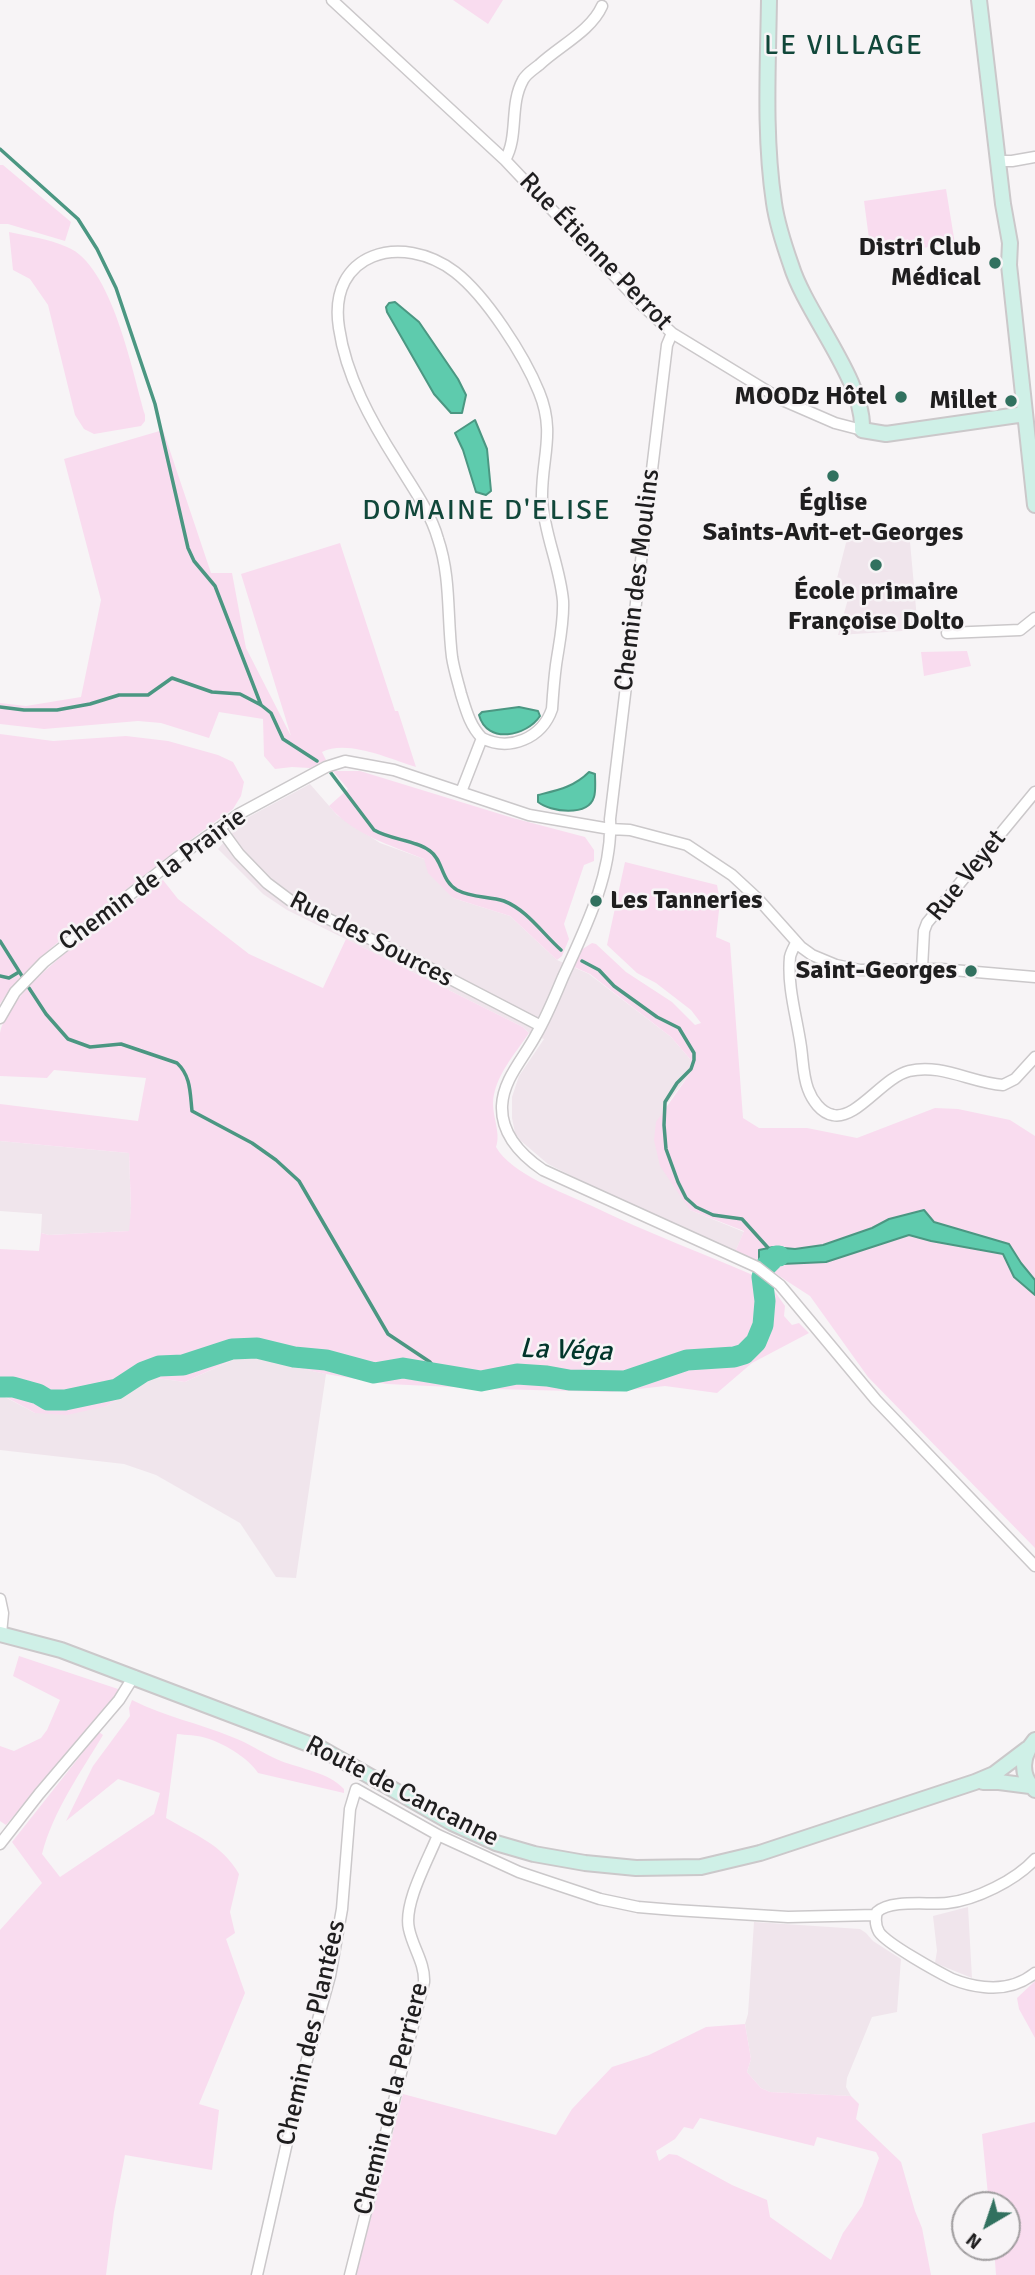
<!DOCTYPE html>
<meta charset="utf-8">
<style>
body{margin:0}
#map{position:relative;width:1035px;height:2275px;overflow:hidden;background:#f7f4f6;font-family:Signika,sans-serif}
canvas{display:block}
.north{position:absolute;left:951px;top:2191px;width:70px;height:70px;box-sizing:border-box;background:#f7f4f6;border:2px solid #a19ea0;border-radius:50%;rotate:219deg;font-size:19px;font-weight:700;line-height:28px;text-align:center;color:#1f1e1f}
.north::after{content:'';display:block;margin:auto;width:24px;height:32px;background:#31715f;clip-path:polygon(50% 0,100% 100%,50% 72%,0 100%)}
</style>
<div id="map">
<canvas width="1035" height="2275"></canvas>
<div class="north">N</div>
</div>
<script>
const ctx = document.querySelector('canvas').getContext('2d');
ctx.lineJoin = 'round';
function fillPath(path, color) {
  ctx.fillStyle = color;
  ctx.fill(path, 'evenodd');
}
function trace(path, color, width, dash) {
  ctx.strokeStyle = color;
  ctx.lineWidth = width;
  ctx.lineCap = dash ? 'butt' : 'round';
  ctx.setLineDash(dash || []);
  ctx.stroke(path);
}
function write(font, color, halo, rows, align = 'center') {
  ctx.font = font + ' Signika,sans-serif';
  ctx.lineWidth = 5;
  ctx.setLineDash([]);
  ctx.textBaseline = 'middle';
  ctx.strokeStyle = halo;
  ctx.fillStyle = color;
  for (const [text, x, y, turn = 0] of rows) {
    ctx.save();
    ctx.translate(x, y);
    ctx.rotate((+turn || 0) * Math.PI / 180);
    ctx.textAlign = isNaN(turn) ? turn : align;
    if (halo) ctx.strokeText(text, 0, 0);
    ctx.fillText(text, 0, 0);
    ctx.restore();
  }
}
const built = new Path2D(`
 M909,531L918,630L838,635L848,599L833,594L848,535Z
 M310,784L337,815L380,843L424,859L453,898L510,916L557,960L589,974L671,1037L690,1059L691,1072L666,1105L690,1210L744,1232L735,1252L649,1215L548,1164L521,1141L515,1133L512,1118V1097L519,1076L544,1039L529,1033L523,1027L287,910L263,894L218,849L243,820Z
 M0,1141L129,1153L131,1208L130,1231L49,1235L41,1233L42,1214L0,1211Z
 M239,1357H250L326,1374L296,1578L276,1577L240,1523L156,1475L124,1464L0,1450V1397H5L35,1413L107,1406L150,1377L185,1382Z
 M968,1907L972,1978L935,1963L937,1951L933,1916Z
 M754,1922L860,1929L866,1933L873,1941L901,1959L897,2012L872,2017L847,2078L846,2087L851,2096L770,2092L761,2088L747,2072L751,2059L745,2024L748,2014Z`);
const green = new Path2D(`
 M453,0H503L488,24Z
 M0,165H3L71,222L65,241L8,224H0Z
 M946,189L955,244L871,254L864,201Z
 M9,232C28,236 49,239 67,247C112,265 132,371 145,415V421L141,426L94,434L84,429L75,415L48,305L30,279L13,270Z
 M163,430L211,573H232L246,648L291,736L241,574L340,543L395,711H398L416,767C390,759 347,739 322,752L326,760L310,768L292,767L275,769L264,756L263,719L219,712L209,738L161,723L138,721L44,729L0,724V703L26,706L81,697L101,600L64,459Z
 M967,651L971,666L924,676L921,652Z
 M0,734L53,741L126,736L168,741L218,755L233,762L244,782L241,796L233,809C190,839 150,871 109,903C70,933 27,962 0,1004Z
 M333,771H360L513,818L585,837L594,850V861L584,865L564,924L569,939L562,956L557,960L510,916L453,898L428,873L424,859C391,845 353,835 329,806L348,789Z
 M625,862L717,885L720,901L716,937L730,943L743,1118L759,1128H807L857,1138L935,1108L958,1109L1010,1120L1035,1136V1548L868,1377L810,1296L756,1261L735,1252L744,1231L690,1210L660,1166L654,1140L656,1122L691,1072L690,1059L671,1037L590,974L574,967L581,950L592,943L596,944L626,972L672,1002L695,1025L701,1023L691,1010L656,983L637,973L607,945Z
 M163,880L178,899L249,954L323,988L346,939L523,1027L529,1033C515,1054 494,1077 493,1103C493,1118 501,1134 496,1147C511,1174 564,1193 592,1206C647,1233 705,1254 762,1279L773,1289L785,1306L784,1316L792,1325L799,1323L809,1333L752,1363L717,1393L665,1386L611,1392L494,1389L387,1384L326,1374L249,1357H238L185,1382L150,1377L107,1406L67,1415L35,1413L6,1397H0V1249L39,1251L41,1233L49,1235L129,1231L131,1208L129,1153L0,1141V1104L138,1121L146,1078L54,1070L47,1078L0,1076C0,1063 0,1046 0,1033C10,983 122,911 163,880Z
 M19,1656L118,1689L119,1694L6,1825L0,1821V1746L14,1751L41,1738L47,1730L60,1700L13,1676Z
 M132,1700C166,1717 198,1723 232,1737C249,1743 264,1754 281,1761C301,1769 328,1772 344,1789V1793L258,1773C249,1758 223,1743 206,1738C197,1735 186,1735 177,1734L166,1818C195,1835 222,1844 239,1874L230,1912L235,1933L226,1939L245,1993L199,2104L219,2110L212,2170L125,2155L114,2212L106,2275H0V1930L42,1883L12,1842L99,1732L103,1735C81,1772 53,1811 42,1854L60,1877L154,1814L160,1793L118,1779L66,1821L93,1766L130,1716L129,1708Z
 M1035,1981V2038L1019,2009L1017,1998Z
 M745,2024L751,2059L747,2072L761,2088L770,2092L851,2096L859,2104L856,2119L901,2162L915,2211L922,2228L931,2275H356L403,2094L556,2135L572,2109L612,2067L649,2055L706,2027ZM700,2118L814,2146L817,2137L876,2152L879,2158L862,2206L843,2233L831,2260L770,2217L767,2200L732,2185L677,2155L669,2154L659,2161L656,2151L675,2139L684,2127L693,2129Z
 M1035,2122V2275H996L994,2247H1007V2205H989L982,2134Z`);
const water = new Path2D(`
 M395,302L419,322L458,379L466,395L462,413H451L434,394L387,312L386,307L389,303Z
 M475,420L487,449L491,491L486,495L476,492L463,450L455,433Z
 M519,707L538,711L540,716C527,736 487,745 479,715L482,712Z
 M589,772L595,774C595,781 596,791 594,797C588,817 550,812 538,802V795C558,790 574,787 589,772Z
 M924,1210L934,1222L1009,1244L1021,1263L1035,1280V1295L1014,1277L1003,1254L931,1241L909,1235L826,1262L782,1264L778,1265L772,1273L759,1261V1250L773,1247L795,1249L823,1245L872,1228L889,1219Z`);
const stream = new Path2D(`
 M0,149L78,219L97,249L116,288L155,404L188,548L194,561L215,586L261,705
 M0,707L24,710H57L90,704L119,695H148L172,678L212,692L240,694L261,705L271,713L283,739L317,761
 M331,773L374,830C391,840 416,840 430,851C443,860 441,881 457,890C472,898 489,896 504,901C527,910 542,933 561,950
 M0,941L22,976
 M582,961L599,970L614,986L657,1017L679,1028L694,1053V1060L691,1069L677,1083L665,1102L664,1125L666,1149L678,1182L686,1198L696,1207L713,1215L742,1219L770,1250
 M0,976L9,978L19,972
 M29,988L46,1014L68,1039L90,1047L121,1044L177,1063C191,1076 190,1093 192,1111L252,1143L276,1160L299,1181L388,1334L430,1362L439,1374`);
const river = new Path2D(`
 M0,1387H13L38,1394L48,1400H65L117,1389L143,1372L159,1366L183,1365L232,1349L257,1348L294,1357L326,1360L374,1373L403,1368L481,1381L517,1374L547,1376L569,1380L625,1381L687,1360L734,1357L744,1354L756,1342L763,1325L765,1301L762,1277L765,1267L776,1256H779`);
const street = new Path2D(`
 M332,0L505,160L642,305L672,333L782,400L835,423L862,430
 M505,160C519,136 509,105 523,80C526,74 534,69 539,65C559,46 591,31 602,6
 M997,161H1012L1035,157
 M672,333L667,345L610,819C613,873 585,929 563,977C555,996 547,1016 536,1035C524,1058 503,1079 502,1106C501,1135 521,1155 543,1170L757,1267L780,1285L876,1400L1035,1566
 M947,633L1020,630L1035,618
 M461,792L482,738C470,726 466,710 461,694C458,682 454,670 452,657C447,617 451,577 438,539C430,511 412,487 397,462C371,421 346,376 339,328C327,252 402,232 455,272C486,296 524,355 539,392C556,433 541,459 542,499C544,534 560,566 563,601C564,623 559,644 556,665C554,680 553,694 552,709C542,738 510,752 482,738
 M220,828L239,854L267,883L291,901L412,959L541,1026
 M796,943C794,947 791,952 790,957C787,987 797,1018 801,1047C803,1061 803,1076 808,1089C812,1100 821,1113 833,1115C857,1120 882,1078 909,1071C941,1063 972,1083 1003,1085L1015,1079L1035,1057
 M922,968L924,931L927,923L1035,792
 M0,1018L15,992L44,962L178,857L239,814L326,767L345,761L394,770L529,815L610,829L630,830L687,845L732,875L759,900L801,947L812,955L836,965L860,970L941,969L1035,977
 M0,1599L3,1613L1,1634
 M0,1844L39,1794L119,1700L134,1676
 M1035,1859C1016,1880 976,1900 947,1903C928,1905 891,1899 877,1912C875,1919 875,1925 879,1932C887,1944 938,1972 952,1979C962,1983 973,1986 984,1987C1002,1989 1020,1985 1035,1973
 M257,2275L300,2085L330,1976L342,1909L350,1809L356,1789L438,1835L519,1872L600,1899L638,1907L674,1910L788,1917L876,1915
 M350,2275L424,1982C425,1963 413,1948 409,1929C403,1904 428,1860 438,1835`);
const secondary = new Path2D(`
 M769,0C768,68 764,136 774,203C777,224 784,245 791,265C806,314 865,381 862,430L886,434L1025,414
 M979,0L1003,204L1010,243L1009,265L1035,505
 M0,1634L61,1650L322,1749L452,1823L496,1843L534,1854L585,1863L636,1868L701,1867L760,1853L975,1782L994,1774L1027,1749
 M1035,1740C1022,1755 1019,1775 1035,1790
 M983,1782H999L1030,1786`);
const markers = [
 [995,263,7,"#31715f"],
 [901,397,7,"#31715f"],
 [1011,401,7,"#31715f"],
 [833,476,7,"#31715f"],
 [876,565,7,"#31715f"],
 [596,901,7,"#31715f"],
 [971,971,7,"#31715f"]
];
const poiNames = [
 ["Distri Club",981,248],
 ["Médical",981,278],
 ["MOODz Hôtel",887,397],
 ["Millet",997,401],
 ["Église",833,503,"center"],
 ["Saints-Avit-et-Georges",833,533,"center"],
 ["École primaire",876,592,"center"],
 ["Françoise Dolto",876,622,"center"],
 ["Les Tanneries",610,901,"left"],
 ["Saint-Georges",957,971]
];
const streetNames = [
 ["Rue Étienne Perrot",595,252,46],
 ["Chemin des Moulins",638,580,-83],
 ["Rue Veyet",967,876,-51],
 ["Chemin de la Prairie",153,880,-36],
 ["Rue des Sources",371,940,27],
 ["Route de Cancanne",402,1792,27],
 ["Chemin des Plantées",312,2033,-77],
 ["Chemin de la Perriere",392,2099,-76]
];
const neighbourhoodNames = [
 ["LE VILLAGE",844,47],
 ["DOMAINE D'ELISE",487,512]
];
const waterNames = [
 ["La Véga",566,1351,2]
];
fillPath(built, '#f0e5ec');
fillPath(green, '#f9dcef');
fillPath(water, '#5ecbad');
trace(water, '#4b9782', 2);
trace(stream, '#4b9782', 3.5);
trace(river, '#5ecbad', 21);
trace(street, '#cbc8ca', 13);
trace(secondary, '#cbc8ca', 18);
trace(street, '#fff', 10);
trace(secondary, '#cff0e7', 14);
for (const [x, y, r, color] of markers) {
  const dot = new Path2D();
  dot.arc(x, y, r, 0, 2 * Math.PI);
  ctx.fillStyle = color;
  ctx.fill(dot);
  trace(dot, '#f7f4f6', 2.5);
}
write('bold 26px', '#1f1e1f', '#f7f4f6', poiNames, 'right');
write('26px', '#1f1e1f', '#f7f4f6', streetNames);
ctx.letterSpacing = '2px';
write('28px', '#11473a', '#f7f4f6', neighbourhoodNames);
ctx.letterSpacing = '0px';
write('italic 28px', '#02362b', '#f7f4f6', waterNames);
</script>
